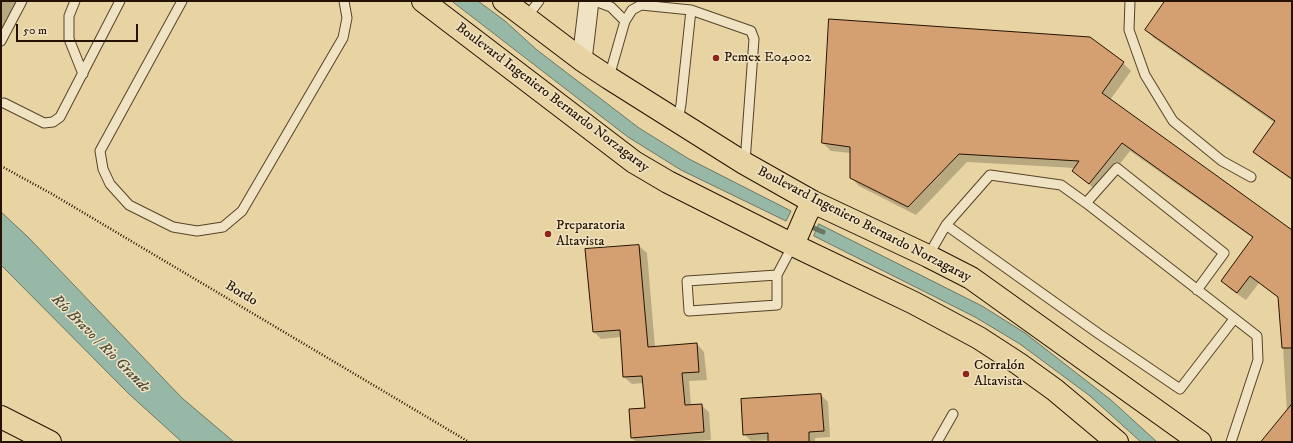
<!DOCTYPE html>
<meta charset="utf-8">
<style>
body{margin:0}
#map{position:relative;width:1293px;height:443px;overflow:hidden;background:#e8d4a2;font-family:"IM FELL DW Pica",serif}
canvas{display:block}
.frame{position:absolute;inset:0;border:2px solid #251200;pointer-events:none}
.scale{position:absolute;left:16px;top:24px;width:122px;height:18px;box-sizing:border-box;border:2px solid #251200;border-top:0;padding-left:5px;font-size:12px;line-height:14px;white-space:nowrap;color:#251200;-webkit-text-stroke:3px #f0e3c3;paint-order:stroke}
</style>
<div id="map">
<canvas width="1293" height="443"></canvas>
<div class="frame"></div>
<div class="scale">50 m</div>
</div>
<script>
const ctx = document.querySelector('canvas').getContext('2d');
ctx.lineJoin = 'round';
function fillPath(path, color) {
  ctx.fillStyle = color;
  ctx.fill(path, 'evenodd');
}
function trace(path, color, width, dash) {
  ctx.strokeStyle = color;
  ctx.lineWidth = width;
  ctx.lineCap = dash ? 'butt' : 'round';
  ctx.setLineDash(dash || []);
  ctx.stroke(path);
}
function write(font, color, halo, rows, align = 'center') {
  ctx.font = font + ' "IM FELL DW Pica",serif';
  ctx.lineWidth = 3;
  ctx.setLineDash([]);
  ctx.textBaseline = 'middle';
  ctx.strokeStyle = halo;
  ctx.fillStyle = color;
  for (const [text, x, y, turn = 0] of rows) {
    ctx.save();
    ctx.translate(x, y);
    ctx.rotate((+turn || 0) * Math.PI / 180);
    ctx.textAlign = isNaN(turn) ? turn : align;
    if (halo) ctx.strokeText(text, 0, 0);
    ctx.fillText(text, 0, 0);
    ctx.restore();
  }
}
const water = new Path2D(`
 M452,1H478L505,21L537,50L639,128L689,159L791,211L786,221L681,170L628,137Z
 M1,212L28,237L182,398L234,442H182L129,394L1,265Z
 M819,224L982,306L1025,333L1111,400L1157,442H1141L1090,396L1020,344L975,317L814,236Z`);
const shadow = new Path2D(`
 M1,1H23L1,45Z
 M1167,1H1292V180L1263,160L1255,152L1275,123L1154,38L1146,30Z
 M1089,38L1123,63L1131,71L1110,100L1292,231V442H1262L1287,412L1280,299L1259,283L1246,300L1230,289L1222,281L1253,238L1130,151L1098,192L1073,171L1075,168L967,162L916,215L859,186L851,177V153L831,151L823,143Z
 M639,246L647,253L655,347L697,344L704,352L707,380L689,381L691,405H701L709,412L711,440L683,442H636L632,438L646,409L644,383L632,384L624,377L621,337L601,339L593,331Z
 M821,395L828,402L830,437L815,438V442H769V440L751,441L744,434Z`);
const stream = new Path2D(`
 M807,225L823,232`);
const building = new Path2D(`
 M1165,1H1292V179L1253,152L1275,121L1145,30Z
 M829,19L1090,37L1124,62L1102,93L1292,230V348H1282L1278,297L1250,276L1237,293L1221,281L1253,237L1122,143L1089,184L1072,171L1079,161L959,154L908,207L850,178V147L822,143Z
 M639,245L648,347L697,343L699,372L682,373L685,405L702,404L704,432L631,438L629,409L645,408L642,376L623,377L620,330L593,332L585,249Z
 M821,394L824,431L809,432V442H768V433L743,435L741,399Z
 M1292,404V442H1261Z`);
const path = new Path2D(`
 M1,166L52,194L469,442`);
const service = new Path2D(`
 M75,1L69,16V39L83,74
 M182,1L100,151L103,169L110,184L129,205L173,227L197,231L223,227L242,211L343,38L347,18L344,1
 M595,1L611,7L625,21
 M1130,1L1129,30L1145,75L1173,121L1222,161L1251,177
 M691,10L751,31L754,39L745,162
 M526,18L539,1
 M1,41L22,1
 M609,77L625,21L632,10L641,5L691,10L681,104L678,121
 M4,103L44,123L53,122L60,117L120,1
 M1086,203L1117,168L1224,253L1197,290
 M946,225L1099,334L1180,389L1234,319
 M928,256L946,225L990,175L1061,185L1086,203L1257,336L1258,360L1231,442
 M777,275L687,281L689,311L777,305V275L793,245
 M937,442L953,414`);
const minor = new Path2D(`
 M582,60L589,1`);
const trunk = new Path2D(`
 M423,1L634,162L668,182L793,245L914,303L979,338L1019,364L1055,390L1117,442
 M504,1L582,60L609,78L744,163L813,202L928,256L971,278L1200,442
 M793,245L806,215L813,202`);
const motorway = new Path2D(`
 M1,417L50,442`);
const markers = [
 [716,58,4,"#8f2418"],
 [548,234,4,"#8f2418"],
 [966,374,4,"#8f2418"]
];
const poiNames = [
 ["Pemex E04002",724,58],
 ["Preparatoria",556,226],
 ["Altavista",556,242],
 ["Corralón",974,366],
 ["Altavista",974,382]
];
const streetNames = [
 ["Boulevard Ingeniero Bernardo Norzagaray",552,98,37],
 ["Boulevard Ingeniero Bernardo Norzagaray",864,225,27],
 ["Bordo",241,294,31]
];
const waterNames = [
 ["Río Bravo / Rio Grande",100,344,45]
];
fillPath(water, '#97b8a7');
trace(water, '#697664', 1);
fillPath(shadow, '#0003');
trace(stream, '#697664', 5);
fillPath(building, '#d4a072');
trace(building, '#251200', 1);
trace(service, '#564228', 11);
trace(minor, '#564228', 21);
trace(trunk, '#251200', 24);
trace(motorway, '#251200', 24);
trace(path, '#251200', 2.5, [1, 2]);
trace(service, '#f0e3c3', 9);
trace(minor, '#f0e3c3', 19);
trace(trunk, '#e8d4a2', 22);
trace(motorway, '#e8d4a2', 22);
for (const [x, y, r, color] of markers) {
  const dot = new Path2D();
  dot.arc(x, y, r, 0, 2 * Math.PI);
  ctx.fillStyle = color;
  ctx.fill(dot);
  trace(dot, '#f0e3c3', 1.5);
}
write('14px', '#251200', '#f0e3c3', poiNames, 'left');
write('14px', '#251200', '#f0e3c3', streetNames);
write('italic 15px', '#4d4c3a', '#f0e3c3', waterNames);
</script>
